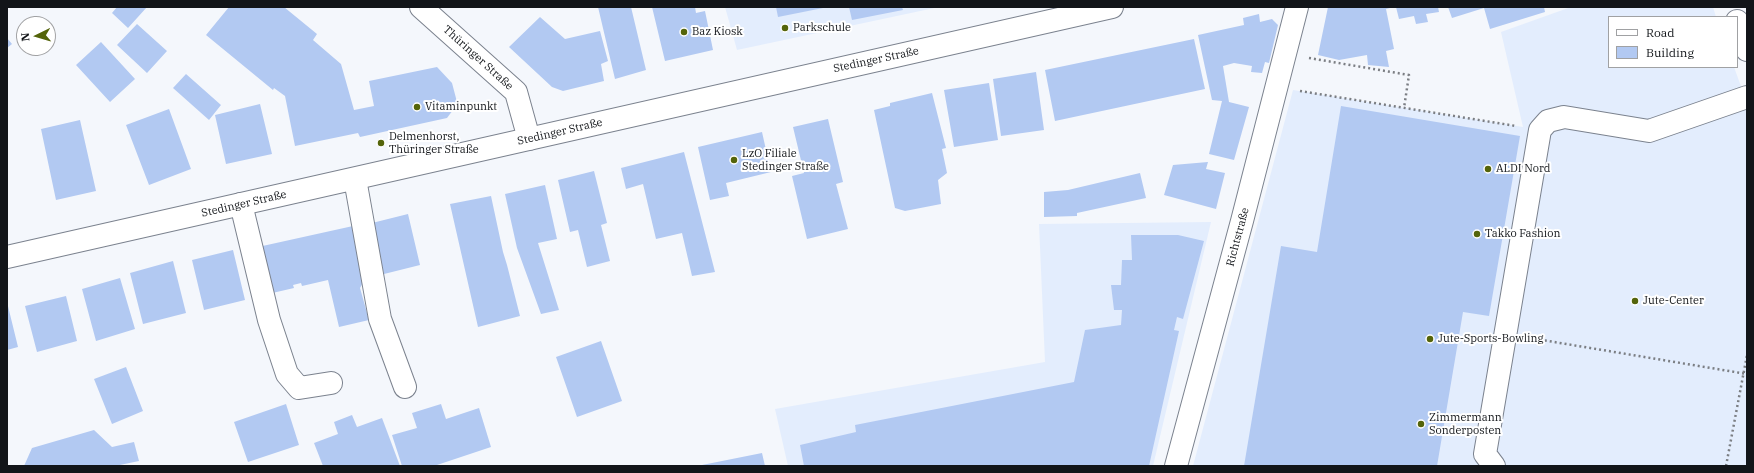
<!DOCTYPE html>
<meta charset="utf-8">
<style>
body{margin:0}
#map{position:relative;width:1754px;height:473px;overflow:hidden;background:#f4f7fc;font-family:"IBM Plex Serif",serif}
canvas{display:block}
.frame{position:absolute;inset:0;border:8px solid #121519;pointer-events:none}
.legend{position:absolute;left:1608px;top:16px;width:130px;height:52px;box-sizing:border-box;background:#fff;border:1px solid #a0a1a3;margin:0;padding:5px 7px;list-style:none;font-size:12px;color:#121519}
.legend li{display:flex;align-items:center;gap:8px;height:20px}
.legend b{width:20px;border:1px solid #a0a1a3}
.north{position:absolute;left:16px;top:16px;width:40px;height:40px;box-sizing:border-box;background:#fff;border:1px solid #a0a1a3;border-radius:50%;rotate:265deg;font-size:11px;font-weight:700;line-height:16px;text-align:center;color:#121519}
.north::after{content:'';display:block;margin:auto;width:14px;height:18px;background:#54640a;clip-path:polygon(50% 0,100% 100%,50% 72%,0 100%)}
</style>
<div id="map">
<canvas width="1754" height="473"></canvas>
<div class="frame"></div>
<ul class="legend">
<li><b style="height:5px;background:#fff"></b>Road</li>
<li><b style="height:11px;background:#b2c9f2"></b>Building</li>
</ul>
<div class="north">N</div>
</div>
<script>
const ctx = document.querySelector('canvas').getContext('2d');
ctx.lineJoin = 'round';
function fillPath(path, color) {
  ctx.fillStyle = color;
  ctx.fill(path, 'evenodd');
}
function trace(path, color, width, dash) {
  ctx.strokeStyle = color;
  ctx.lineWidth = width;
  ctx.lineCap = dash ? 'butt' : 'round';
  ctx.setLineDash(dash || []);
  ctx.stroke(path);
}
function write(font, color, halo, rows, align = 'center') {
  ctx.font = font + ' "IBM Plex Serif",serif';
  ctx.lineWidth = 4;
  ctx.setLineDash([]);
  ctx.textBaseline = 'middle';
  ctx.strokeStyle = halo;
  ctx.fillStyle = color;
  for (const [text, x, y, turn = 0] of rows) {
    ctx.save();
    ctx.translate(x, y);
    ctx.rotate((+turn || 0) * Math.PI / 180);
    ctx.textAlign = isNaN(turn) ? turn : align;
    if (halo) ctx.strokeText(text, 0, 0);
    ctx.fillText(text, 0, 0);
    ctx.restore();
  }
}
const built = new Path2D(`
 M725,7H939L737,50Z
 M1571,7H1713L1716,17H1609V67H1734L1747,103V466H1193L1293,90L1523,127L1501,32Z
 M1211,222L1153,466H788L775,409L1045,362L1039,224Z`);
const building = new Path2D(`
 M117,7H147L128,28L112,13Z
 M229,7H284L317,34L313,40L341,64L354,110L374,106L369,81L437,67L452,83L457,102L453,110L447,118L360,137L358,133L295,146L285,96L274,88L273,90L206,35Z
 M598,7H631L646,70L615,79Z
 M652,7H695L696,13L705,11L713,50L665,61Z
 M776,7H823V8L778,17Z
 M849,7H902L903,10L852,20Z
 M1328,7H1394L1386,9L1394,49L1386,51L1389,67L1368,65L1367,55L1339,60L1318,55Z
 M1396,7H1438L1439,12L1426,14L1428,22L1416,24L1414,16L1399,19Z
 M1448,7H1544L1545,12L1490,29L1484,8L1452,18Z
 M1259,14L1260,22L1272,19L1278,25L1269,63L1265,62L1262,73L1251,72L1252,66L1234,63L1223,66L1229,102L1249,107L1234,160L1209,154L1222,101L1212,100L1198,35L1244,25L1243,18Z
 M540,17L565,39L600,31L608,61L601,64L604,81L563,91L552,87L509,47Z
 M137,24L167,51L147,73L117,45Z
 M7,38L12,44L7,48Z
 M1194,39L1205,89L1055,121L1045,70Z
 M101,42L135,79L110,102L76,65Z
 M1036,72L1044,130L1001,136L993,79Z
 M186,74L221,105L209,120L173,88Z
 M989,83L998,140L954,147L944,90Z
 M932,93L946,148L942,149L947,173L938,180L941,204L905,211L895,208L874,110L890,106V103Z
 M260,104L272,154L226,164L215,115Z
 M1341,106L1520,136L1489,316L1463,312L1437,466H1244L1281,246L1317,252Z
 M169,109L191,169L149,185L126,125Z
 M828,119L843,182L836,184L848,229L807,239L792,176L804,173L793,127Z
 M80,120L96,191L56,200L41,129Z
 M762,132L771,172L726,183L729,196L710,200L698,147Z
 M684,152L715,272L692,276L682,233L656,239L643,184L626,189L621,168Z
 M1208,162L1206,169L1225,173L1216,209L1164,195L1173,165Z
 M594,171L607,223L601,225L610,261L587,267L578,230L570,232L558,180Z
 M1140,173L1146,198L1077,213V216L1044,217V192L1068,190Z
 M545,185L557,239L538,243L559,310L541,314L517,248L505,194Z
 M491,196L503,252L507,265L520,316L478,327L450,204Z
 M408,214L420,265L384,274L372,223Z
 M353,226L365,279L360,288L369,320L339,327L328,280L302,286L301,283L293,285L294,288L268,294L258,247Z
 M1131,235H1178L1204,241L1183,319L1177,317L1174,330L1179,331L1149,466H804L800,445L856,432L855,425L1074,382L1085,330L1121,325L1122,310H1114L1111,285H1121L1122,260H1132Z
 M233,250L245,300L204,310L192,260Z
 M173,261L186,313L143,324L130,273Z
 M120,278L135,329L96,341L82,289Z
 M66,296L77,341L37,352L25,306Z
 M7,302L18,347L7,350Z
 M601,341L622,401L577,417L556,357Z
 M126,367L143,411L112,424L94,379Z
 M286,404L299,445L248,462L234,422Z
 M441,404L446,419L479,408L491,447L434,466H402L392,435L417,428L412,413Z
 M352,415L357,427L382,418L400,466H323L314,443L338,434L334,422Z
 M94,430L112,447L134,442L139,461L115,466H24L32,448Z
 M762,453L765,466H702V465Z`);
const path = new Path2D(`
 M1309,58L1409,75L1404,108
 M1300,91L1516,126
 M1530,338L1747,374
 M1726,466L1747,355`);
const minor = new Path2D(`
 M421,7L516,92L529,139
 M1737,21L1747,50
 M355,179L380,319L405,387
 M241,204L269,320L287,374L299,388L331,383
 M1176,466L1242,221L1297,7
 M1494,466L1485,454L1540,130L1548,121L1564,117L1649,131L1747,97`);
const major = new Path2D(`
 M7,257L1112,7`);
const markers = [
 [785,28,4,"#54640a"],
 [684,32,4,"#54640a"],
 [417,107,4,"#54640a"],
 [381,143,4,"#54640a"],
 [734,160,4,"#54640a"],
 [1488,169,4,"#54640a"],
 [1477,234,4,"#54640a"],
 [1635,301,4,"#54640a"],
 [1430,339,4,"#54640a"],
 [1421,424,4,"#54640a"]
];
const poiNames = [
 ["Parkschule",793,28],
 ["Baz Kiosk",692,32],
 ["Vitaminpunkt",425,107],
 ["Delmenhorst,",389,137],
 ["Thüringer Straße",389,150],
 ["LzO Filiale",742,154],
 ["Stedinger Straße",742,167],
 ["ALDI Nord",1496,169],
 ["Takko Fashion",1485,234],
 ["Jute-Center",1643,301],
 ["Jute-Sports-Bowling",1438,339],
 ["Zimmermann",1429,418],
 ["Sonderposten",1429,431]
];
const streetNames = [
 ["Thüringer Straße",478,58,42],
 ["Stedinger Straße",876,60,-12],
 ["Stedinger Straße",560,132,-13],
 ["Stedinger Straße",244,204,-13],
 ["Richtstraße",1238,237,-75]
];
fillPath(built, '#e3edfd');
fillPath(building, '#b2c9f2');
trace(minor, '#7b828e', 24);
trace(major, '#7b828e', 24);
trace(path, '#7b7e83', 2.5, [2, 3]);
trace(minor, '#fff', 22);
trace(major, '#fff', 22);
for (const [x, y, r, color] of markers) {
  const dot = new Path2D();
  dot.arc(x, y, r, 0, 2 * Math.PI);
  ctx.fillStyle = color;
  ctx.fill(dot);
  trace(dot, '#fff', 1.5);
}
write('11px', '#121519', '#fff', poiNames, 'left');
write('11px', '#121519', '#fff', streetNames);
</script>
